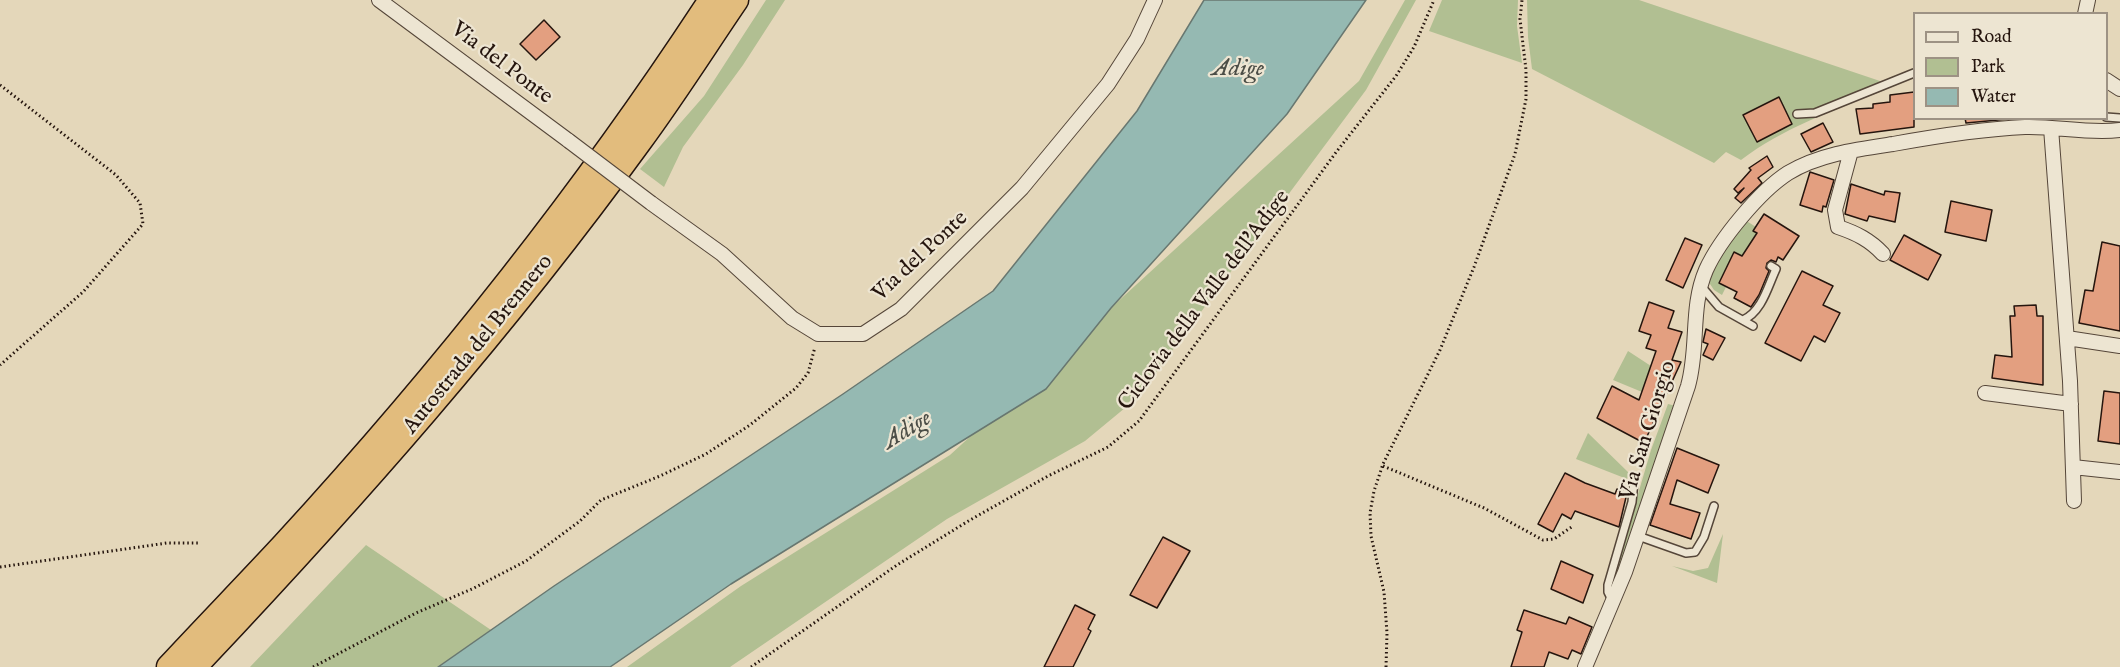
<!DOCTYPE html>
<style>
body{margin:0}
#map{position:relative;width:2120px;height:667px;overflow:hidden;background:#e4d7ba;font-family:"IM FELL English",serif}
canvas{display:block}
.legend{position:absolute;left:1913px;top:12px;width:195px;height:108px;box-sizing:border-box;background:#ede5d2;border:2px solid #9d9284;margin:0;padding:8px 10px;list-style:none;font-size:18px;color:#25150e}
.legend li{display:flex;align-items:center;gap:12px;height:30px}
.legend b{width:30px;border:2px solid #9d9284}
</style>
<div id="map">
<canvas width="2120" height="667"></canvas>
<ul class="legend">
<li><b style="height:8px;background:#ede5d2"></b>Road</li>
<li><b style="height:16px;background:#b1bf92"></b>Park</li>
<li><b style="height:16px;background:#95b9b2"></b>Water</li>
</ul>
</div>
<script>
const ctx = document.querySelector('canvas').getContext('2d');
ctx.lineJoin = 'round';
function fillPath(path, color) {
  ctx.fillStyle = color;
  ctx.fill(path, 'evenodd');
}
function trace(path, color, width, dash) {
  ctx.strokeStyle = color;
  ctx.lineWidth = width;
  ctx.lineCap = dash ? 'butt' : 'round';
  ctx.setLineDash(dash || []);
  ctx.stroke(path);
}
function write(font, color, halo, rows, align = 'center') {
  ctx.font = font + ' "IM FELL English",serif';
  ctx.lineWidth = 4.5;
  ctx.setLineDash([]);
  ctx.textBaseline = 'middle';
  ctx.strokeStyle = halo;
  ctx.fillStyle = color;
  for (const [text, x, y, turn = 0] of rows) {
    ctx.save();
    ctx.translate(x, y);
    ctx.rotate((+turn || 0) * Math.PI / 180);
    ctx.textAlign = isNaN(turn) ? turn : align;
    if (halo) ctx.strokeText(text, 0, 0);
    ctx.fillText(text, 0, 0);
    ctx.restore();
  }
}
const green = new Path2D(`
 M766,0H785L743,65L683,147L664,187L640,169L704,96Z
 M1405,0H1416L1366,90L1137,398L1085,441L947,519L730,667H627L741,586L950,455L1359,81Z
 M1442,0H1518L1517,26L1522,63L1429,31Z
 M1527,0H1639L1880,81L1885,90C1836,109 1783,128 1741,160L1726,152L1714,163L1532,69L1528,37Z
 M1745,220L1756,227L1753,230L1757,233L1752,240L1768,258L1773,261L1769,270L1734,252L1719,283L1726,287L1722,295L1714,290L1708,281L1716,263Z
 M1628,351L1651,366L1642,392L1613,380Z
 M1668,404L1676,406L1636,529L1613,585V579L1651,450Z
 M1588,433L1629,473L1627,479L1576,459Z
 M1723,534L1717,583L1672,566L1693,571L1708,568Z
 M366,545L491,630L438,667H250Z`);
const water = new Path2D(`
 M1204,0H1366L1287,114L1111,308L1046,389L731,584L610,667H438L554,586L843,394L993,291L1137,111Z`);
const building = new Path2D(`
 M544,20L560,37L536,60L520,44Z
 M1914,92V127L1860,134L1856,109L1873,108V104L1890,102V95Z
 M1779,97L1792,124L1757,142L1743,115Z
 M1965,118H2009V119L1966,123Z
 M1823,123L1833,142L1811,152L1801,134Z
 M1767,156L1773,167L1758,178L1762,183L1741,203L1735,198L1744,188L1738,193L1734,189L1751,170L1749,168Z
 M1810,172L1834,180L1826,207L1823,206L1822,212L1800,205Z
 M1851,184L1884,195L1885,191L1900,193L1895,222L1869,216L1867,221L1845,214Z
 M1951,201L1992,210L1986,241L1945,232Z
 M1764,214L1799,236L1783,260L1778,257L1776,262L1771,260L1767,263L1766,268L1769,271L1759,295L1751,307L1734,298L1737,292L1719,283L1734,252L1742,256L1757,233L1753,231Z
 M1904,235L1941,255L1928,280L1890,260Z
 M1685,238L1702,245L1683,288L1666,280Z
 M2102,242L2120,246V331L2079,323L2085,290L2093,291Z
 M1802,271L1833,286L1823,305L1840,313L1825,342L1814,336L1801,361L1765,343Z
 M1649,302L1674,311L1668,328L1682,332L1672,360L1681,362L1644,443L1597,418L1612,386L1639,400L1656,351L1646,348L1651,335L1639,331Z
 M2036,305L2037,316H2043V385L1992,378L1995,355L2012,357L2010,316H2015L2014,306Z
 M1706,329L1725,338L1713,360L1703,355L1708,344L1703,342Z
 M2104,391L2120,393V444L2098,441Z
 M1677,448L1719,465L1708,493L1677,480L1670,504L1700,513L1691,539L1650,525Z
 M1565,473L1585,483L1615,494L1617,489L1627,493L1619,527L1575,511L1571,519L1562,514L1553,532L1538,524Z
 M1163,537L1190,551L1157,608L1130,595Z
 M1561,561L1593,575L1583,603L1551,589Z
 M1075,605L1095,615L1088,629L1091,631L1073,667H1044Z
 M1524,610L1566,624L1569,617L1592,627L1581,654L1572,650L1568,659L1549,652L1544,667H1511L1522,632L1517,630Z`);
const path = new Path2D(`
 M0,85L116,175L140,203L143,224L83,292L0,365
 M1383,466L1484,508L1543,540L1554,539L1573,526
 M0,567L167,543H200
 M313,667L416,613L472,589L526,561L580,521L601,500L660,476L706,454L750,425L796,388L808,373L815,347
 M751,667L897,565L970,520L1048,476L1108,447L1139,421L1337,151L1396,76L1414,47L1434,0
 M1386,667L1387,633L1384,592L1371,536L1370,513L1374,491L1383,464L1440,350L1474,267L1515,154L1526,99V70L1520,19L1522,0`);
const service = new Path2D(`
 M1797,114L1815,113L1914,73
 M2106,117L2120,118
 M1701,286L1719,307L1753,326
 M1743,320C1762,312 1768,286 1776,269L1771,266
 M1638,536L1686,553L1695,552L1704,537L1714,506
 M1613,602L1608,592V585L1632,502L1634,481`);
const minor = new Path2D(`
 M379,0L569,141
 M2085,14L2088,0
 M2106,80L2120,89
 M2051,128L2070,381L2074,501
 M1851,151L1835,210L1838,227C1856,233 1870,240 1883,254
 M651,203L722,254L792,318L818,334H863L901,309L1022,188L1108,84L1137,39L1155,0
 M2067,338L2120,346
 M1985,393L2071,404
 M2073,467L2120,472
 M1585,667L1625,572L1688,386C1699,348 1690,307 1706,270C1720,239 1760,191 1788,173C1819,154 1859,149 1893,144C1937,136 1980,129 2025,127C2057,126 2088,134 2120,130`);
const motorway = new Path2D(`
 M169,667C207,626 246,586 284,545C440,375 585,193 711,0
 M194,667C352,500 504,328 639,142C673,96 704,47 736,0`);
const minorBridge = new Path2D(`
 M569,141L651,203`);
const streetNames = [
 ["Via del Ponte",501,64,37],
 ["Via del Ponte",921,257,-43],
 ["Ciclovia della Valle dell'Adige",1205,301,-53],
 ["Autostrada del Brennero",479,345,-51],
 ["Via San Giorgio",1649,431,-73]
];
const waterNames = [
 ["Adige",1238,70],
 ["Adige",908,431,-32]
];
fillPath(green, '#b1bf92');
fillPath(water, '#95b9b2');
trace(water, '#687770', 1.5);
fillPath(building, '#e39f80');
trace(building, '#25150e', 1.5);
trace(service, '#554639', 10);
trace(minor, '#554639', 16);
trace(motorway, '#25150e', 27);
trace(path, '#25150e', 3, [1.5, 3]);
trace(service, '#ede5d2', 7);
trace(minor, '#ede5d2', 14);
trace(motorway, '#e2bc7d', 24);
trace(minorBridge, '#554639', 16, []);
trace(minorBridge, '#ede5d2', 14);
write('22px', '#25150e', '#ede5d2', streetNames);
write('italic 24px', '#4c4e47', '#ede5d2', waterNames);
</script>
